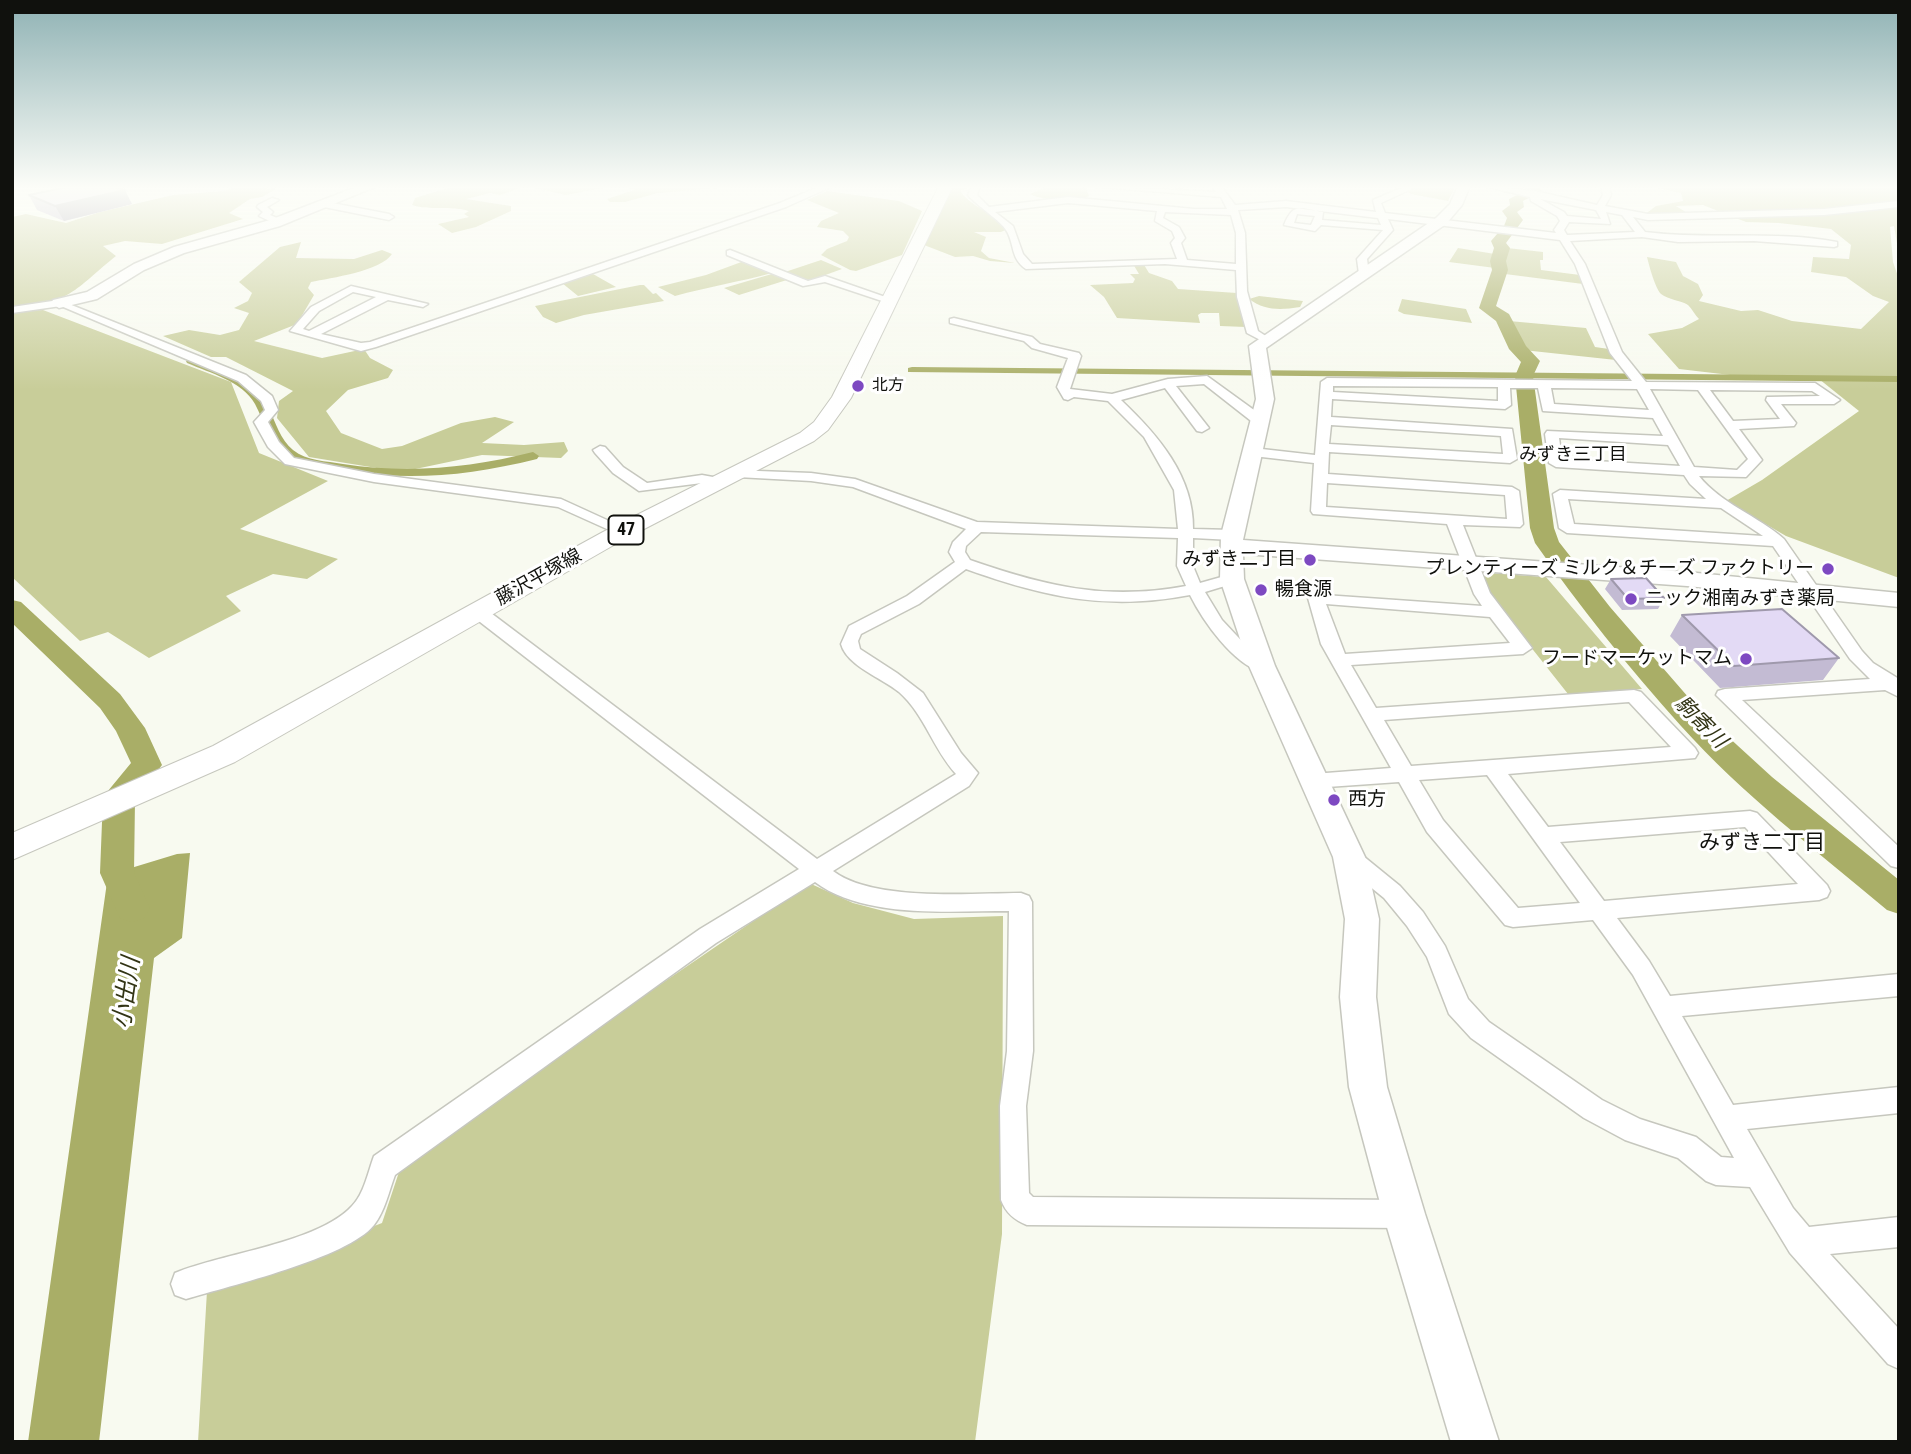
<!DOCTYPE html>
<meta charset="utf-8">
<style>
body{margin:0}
#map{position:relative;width:1911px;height:1454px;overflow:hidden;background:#f8faf0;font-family:"Roboto Condensed",sans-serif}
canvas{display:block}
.frame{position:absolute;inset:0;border:14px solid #10110d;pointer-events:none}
</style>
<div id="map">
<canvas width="1911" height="1454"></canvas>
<div class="frame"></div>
</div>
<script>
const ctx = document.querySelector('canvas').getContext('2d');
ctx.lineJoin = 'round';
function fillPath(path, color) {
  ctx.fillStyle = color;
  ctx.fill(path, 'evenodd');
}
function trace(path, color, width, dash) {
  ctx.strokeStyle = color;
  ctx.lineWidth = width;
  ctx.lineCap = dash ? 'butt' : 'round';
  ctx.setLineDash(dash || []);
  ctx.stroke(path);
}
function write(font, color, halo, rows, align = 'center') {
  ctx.font = font + ' "Roboto Condensed","Noto Sans JP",sans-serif';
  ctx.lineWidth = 6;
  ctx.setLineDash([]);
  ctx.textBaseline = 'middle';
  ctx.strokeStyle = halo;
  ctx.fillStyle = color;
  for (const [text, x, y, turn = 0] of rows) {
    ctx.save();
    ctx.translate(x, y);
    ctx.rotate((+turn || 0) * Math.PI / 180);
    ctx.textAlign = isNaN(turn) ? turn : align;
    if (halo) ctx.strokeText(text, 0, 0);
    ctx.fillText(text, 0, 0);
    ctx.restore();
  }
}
const green = new Path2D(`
 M237,186L276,189L262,197L250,199L229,213L243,219L162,244L125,241L103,246L116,256C75,289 69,305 12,308V217L26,214L66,223L100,212L173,195L224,191Z
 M454,186H614L566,195L526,186L500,195L490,193L466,199L511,206V211L476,227L452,233L438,224L469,217L464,214L469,211C450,205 430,211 412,205L415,198Z
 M623,186H742L658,193L625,202H610L607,199L634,190Z
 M951,186H972L960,191C972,208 995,213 1008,229L1001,232H974L986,237L981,251L989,258L1015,263L990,261L973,256L955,257L924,245Z
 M1048,186L1086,188L1089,196C1075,203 1044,201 1030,194Z
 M1398,186H1456L1448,201L1411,194Z
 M1648,186H1899V255L1894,226L1890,227L1893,262L1899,279V578L1786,536L1726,501L1762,480L1859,411L1819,379L1739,376L1679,369L1648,334L1682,328L1699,319C1695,315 1692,309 1688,305C1680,300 1669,300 1661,294C1655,288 1649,265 1647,257L1676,262L1683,276L1698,284L1703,295L1699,301L1741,311L1758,310L1792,321L1861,329L1889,302L1873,296L1846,277L1811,272L1813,257L1849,259L1851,245L1831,229L1779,223L1746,222L1703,205L1676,206L1692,216L1644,215L1656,206L1683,201L1681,193Z
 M827,191L899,201L922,211L902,255L856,271L850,270L821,255L827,249L847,241L849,237L843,231L817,227L821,221L839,213L807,200Z
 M301,242L296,258L354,259L382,250L392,254C381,271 331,278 311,282L308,288L314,295L297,324L254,341L322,358L364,349L370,358L393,370L388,378L348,390L326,411L341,433L382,449L402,446L461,423L495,417L514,422L482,443L524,445L564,442L568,451L561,458L482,455L401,472L309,457L277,418L279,401L293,391L226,357H211L163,336L189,330L220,335L239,330L249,313L234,308L248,301L252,293L239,282L280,247Z
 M1458,248L1495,254V268L1449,262Z
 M1507,248L1543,252V260H1540L1541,270L1580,275L1583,284L1505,274L1503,261Z
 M821,260L842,269L806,282L782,273Z
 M744,261L772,273C739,282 707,287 675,296L658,287L706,275Z
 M1143,263L1149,273L1172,281L1178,289L1237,293L1246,327L1220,326L1219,313H1201L1198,315L1200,323L1117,318L1104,297L1090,285L1133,283L1135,279L1130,274H1139L1133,264Z
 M775,273L790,279L739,295L724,288Z
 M593,274L616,287L578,296L562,283Z
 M640,285H644L653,294L656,293L664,301L584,315L556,323L543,317L535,306Z
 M1259,296L1303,301L1300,307C1281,310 1265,311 1249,299Z
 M1402,299L1466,309L1472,323L1404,314L1398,311Z
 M43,310L231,382L259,453L328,481L240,529L338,559L307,579L273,574L226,596L241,611L149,658L108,632L80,641L12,577V311Z
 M1509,321L1586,328L1595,347L1609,349L1616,360L1523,350Z
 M1488,573L1546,577L1642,689L1568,694L1492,598L1483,575Z
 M809,883L853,903L914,919L1003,916L1002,1234L975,1442H198L207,1291L382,1223L403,1160Z`);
const water = new Path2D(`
 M190,853L182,938L154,958L99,1442H28L108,875L177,854Z`);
const canal = new Path2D(`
 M191,358C220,366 255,380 269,409C276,423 280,439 293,450C307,461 326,461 343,464C409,474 469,468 533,452L539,456L537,459C468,476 412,481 341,471C322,469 299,468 284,455C269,442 264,421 255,404C242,381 210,373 187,363L186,361Z
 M912,367L1899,376V382L908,372V368Z`);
const river = new Path2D(`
 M1525,186H1538L1542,191L1523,201L1524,207L1517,212L1523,220L1506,243L1510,248L1506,261L1508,270L1496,306L1509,314L1526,346L1540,361L1533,376L1554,528L1559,542L1610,607L1702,713L1772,777L1899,880V914L1887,910C1817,851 1742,794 1681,726C1629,668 1579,606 1535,543L1530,528L1515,376L1521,362L1509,349L1496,321L1479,308L1492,270L1490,261L1494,248L1491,241L1504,226L1507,218L1502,211L1510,205L1509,199L1527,190Z
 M12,600L21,602L120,694L145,728L162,765L135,800L134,873L150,908L144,918L132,922L120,918L100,873L103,797L131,763L116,731L100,708L12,623Z`);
const street = new Path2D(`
 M821,186H833L786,207L376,347L361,351L290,331L311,307L351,286L428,304L423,307L388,300L321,334L361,343L370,342L780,203ZM353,292L376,297L309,331L303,329L319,311Z
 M972,186H980L977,195L989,207L1068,197L1194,209H1227L1221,197L1088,186L1217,192L1212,186H1221L1235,205L1286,201L1376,212L1373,200L1406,186H1418L1381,203L1385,213L1556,233L1554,230L1560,221L1557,216L1531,201L1530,197L1484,186L1535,191L1597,205L1603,195L1601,186H1609L1611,195L1605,206L1648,214L1824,209L1899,201V207L1824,215L1648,220L1633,217L1645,232C1709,240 1774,230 1837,242V246L1834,247L1754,241L1678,242L1642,237L1570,241L1585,264L1622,352L1646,382L1815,383L1840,400L1834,404H1781L1796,423L1794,426L1739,429L1762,460L1746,477L1699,476C1720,503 1758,516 1784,539L1862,651L1873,663L1899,679V697L1885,690L1742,700L1899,847V868L1891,866L1716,695L1718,691L1725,689L1870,679L1850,659L1773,546L1567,533L1559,528L1553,494L1560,490L1706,499L1690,484L1684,475L1556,467L1549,463L1545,434L1547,431L1663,436L1653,418L1543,411L1538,388H1510L1511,405L1505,409L1332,399L1331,417L1512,429L1517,459L1510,463L1329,452L1328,474L1512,487L1519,491L1523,524L1520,527L1463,525L1490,593L1532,648L1523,654L1351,665L1376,708L1634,690L1641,692L1695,748L1698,753L1695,758L1508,774L1548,827L1750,811L1757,813L1827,885L1830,891L1827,897L1819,900L1617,918L1649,961L1670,996L1899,974V996L1682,1016L1733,1105L1899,1087V1113L1747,1129L1793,1208L1809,1227L1899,1217V1247L1830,1254L1899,1329V1369L1888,1364L1790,1253L1750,1187L1716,1185L1706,1181L1678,1158L1625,1140L1584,1118L1471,1038L1449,1014L1427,957L1407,926L1384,898L1341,863L1338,857L1341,851L1349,849L1357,851L1400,886L1423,912L1445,946L1468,999L1489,1022L1602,1100L1640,1119L1696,1137L1721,1157L1734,1158L1633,975L1593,920L1513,927L1505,925L1427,832L1399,782L1313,788L1306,786L1303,781L1306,776L1313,774L1391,768L1321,644L1308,598L1310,594L1482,606L1474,594L1447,524L1313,514L1311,511L1314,463L1253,456L1246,452L1253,448L1315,455L1321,382L1327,378L1632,381L1610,353L1575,264L1560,240L1388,219L1393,230L1367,259L1369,274L1364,277L1359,274L1357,259L1383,230L1321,225L1315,231L1284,225C1293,202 1301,208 1323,212L1322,220L1381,225L1378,218L1286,207L1238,210L1245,233L1247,291L1258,331L1272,340L1266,343L1247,333L1237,297L1236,270L1165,264L1026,269C1010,258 1015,244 1006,230C1002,222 976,205 968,195ZM1540,199L1596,210L1601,219L1567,216L1564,212ZM1068,203L1157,211L1155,221L1172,231L1175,238L1171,243L1177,259L1032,264L1023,254L1013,226L995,212ZM1165,212L1231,215L1236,233V264L1187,260L1181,243L1185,238L1179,227L1163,218ZM1606,212L1622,215L1635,232L1567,235L1564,230L1569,222L1610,224ZM1297,214L1315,216L1311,225L1294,223ZM1333,386L1498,387V401L1333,392ZM1551,388L1637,389L1649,410L1554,404ZM1650,389L1698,390L1748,459L1737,470L1694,467ZM1710,390L1812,391L1820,396L1767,397L1766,400L1780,419L1733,421ZM1331,425L1501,436L1503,454L1329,444ZM1559,438L1668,445L1680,466L1562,459ZM1327,483L1505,495L1507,519L1326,507ZM1568,499L1721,508L1763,536L1574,524ZM1326,604L1490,617L1510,643L1345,654ZM1629,702L1671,747L1411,766L1384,720ZM1487,775L1580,903L1518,908L1443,820L1419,780ZM1745,827L1798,884L1604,901L1560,842Z
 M272,198L279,200L267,207L273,212L270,215L282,220V224H276L259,216L263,212L257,207L258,205Z
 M322,201L389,214L394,217L389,220L319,206L318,204Z
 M730,250L808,281L825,276L894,300L885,302L825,282L803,286L727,255V251Z
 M59,300L246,375L272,396L278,410L268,422L279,442L294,458L374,474L561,499L631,531L628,534H618L558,507L374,482L285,464L268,447L254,422L265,410L261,401L238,381L61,306L12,313V307Z
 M954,318L1032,337L1040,344L1079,353L1081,356L1070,389L1112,394L1168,379L1207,376L1265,418V424H1255L1204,384L1176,386L1209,428L1202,432L1197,431L1165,388L1121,400C1157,434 1194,476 1193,529L1232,530L1240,535L1232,540L1193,538V566L1200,583L1232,574L1238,576L1240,579L1238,582L1205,592L1222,620L1252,652L1271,666L1262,672C1233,664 1203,621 1190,595C1107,611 1044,597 966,569L919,604L861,634L858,641L860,649L897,673L923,693L961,753L978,773L969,786L833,871C874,902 971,893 1021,893L1029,896L1032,902L1033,1051L1026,1106L1029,1193L1033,1197L1404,1200L1414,1204L1418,1214L1414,1224L1404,1228L1027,1225C1014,1220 1006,1213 1001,1200L1000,1106L1007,1051L1009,911C951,911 864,919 815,882L716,943L395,1175C389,1191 385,1211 374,1225C348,1258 229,1286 186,1299L175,1295L171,1284L175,1273C223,1253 318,1243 352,1206C364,1194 368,1172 374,1156L700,929L799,869L471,615L469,611L471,607H483L817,859L956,774C933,749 925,715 899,692C882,678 847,666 841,644L849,626L907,596L955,562L949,552L953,542L966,529L853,487L811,481L737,477L730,473L732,470L811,473L855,479L977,522L1178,529L1174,490L1144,437L1108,401L1074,397L1068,400L1064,399L1057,387L1068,358L1032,348L1024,341L950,323V319ZM981,532L1178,538L1177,566L1186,586C1105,601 1045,586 970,560L965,552L966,546Z
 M600,446L605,447L623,467L647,483L702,475L724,479L726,482L719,486L702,483L639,491L613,473L595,453L593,450Z`);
const secondary = new Path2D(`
 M359,186H377L280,226L184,253L144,270L97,299L59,308L51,303L53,300L87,292L134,264L174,247L270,220Z
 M1458,186H1470L1462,205L1446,224L1266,348L1274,399L1243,540L1687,572L1899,593V607L1687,586L1243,554L1244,579L1275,666L1365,857L1379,919L1376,997L1387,1087L1425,1214L1499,1442H1451L1383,1214L1349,1087L1340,997L1345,919L1333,857L1249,666L1220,579L1221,535L1256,399L1249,346L1436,218L1450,204Z`);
const primary = new Path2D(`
 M939,186H953L851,398L828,430L814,441L619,542L235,762L12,860V833L213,746L603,532L800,433L814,422L832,397Z`);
const wall = new Path2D(`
 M29,195L132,204L64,221L37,210Z
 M1611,579L1664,598L1658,609L1622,610L1605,589Z
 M1682,615L1839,658L1823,680L1720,688L1670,636Z`);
const shadedWall = new Path2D(`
 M125,190L132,204L64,221L55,206Z`);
const building = new Path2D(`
 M71,186H114L125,190L55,206L29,195Z
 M1646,578L1664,598L1628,599L1611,579Z
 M1782,609L1839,658L1734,666L1682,615Z`);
const markers = [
 [858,386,7,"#7d49c1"],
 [1310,560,7,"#7d49c1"],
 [1828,569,7,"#7d49c1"],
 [1261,590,7,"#7d49c1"],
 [1631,599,7,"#7d49c1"],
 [1746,659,7,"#7d49c1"],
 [1334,800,7,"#7d49c1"]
];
const farPoinames = [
 ["北方",872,386]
];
const farNeighbourhoodnames = [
 ["みずき三丁目",1573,455]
];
const shields = [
 [626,530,35]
];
const shieldNames = [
 ["47",626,530]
];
const poiNames = [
 ["みずき二丁目",1296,560],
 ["プレンティーズ ミルク＆チーズ ファクトリー",1814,569],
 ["暢食源",1275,590,"left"],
 ["ニック湘南みずき薬局",1645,599,"left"],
 ["フードマーケットマム",1732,659],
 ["西方",1348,800,"left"]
];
const streetNames = [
 ["藤沢平塚線",539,578,-29]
];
const waterNames = [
 ["駒寄川",1700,723,45]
];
const neighbourhoodNames = [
 ["みずき二丁目",1762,844]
];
const nearWaternames = [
 ["小出川",128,993,-82]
];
fillPath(green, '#c8cd99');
fillPath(water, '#a9ae67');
fillPath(canal, '#a9ae67');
fillPath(river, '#a9ae67');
trace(street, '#c6c7be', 3);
trace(secondary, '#c6c7be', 3);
trace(primary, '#c6c7be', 2);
fillPath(street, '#fff');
fillPath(secondary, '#fff');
fillPath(primary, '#fff');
fillPath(wall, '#c3bbd3');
fillPath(shadedWall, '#9f99ac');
fillPath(building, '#e3daf5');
trace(building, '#9f99ac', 2);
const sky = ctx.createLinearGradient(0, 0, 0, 390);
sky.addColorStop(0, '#8fb2b4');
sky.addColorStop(0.48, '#fcfdf8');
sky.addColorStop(1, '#fcfdf800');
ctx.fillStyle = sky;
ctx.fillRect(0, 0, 1911, 390);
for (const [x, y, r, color] of markers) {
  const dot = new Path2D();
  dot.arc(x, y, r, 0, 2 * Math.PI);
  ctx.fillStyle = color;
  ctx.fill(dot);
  trace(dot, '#fff', 2.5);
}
write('16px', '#10110d', '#fff', farPoinames, 'left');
write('18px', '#10110d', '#fff', farNeighbourhoodnames);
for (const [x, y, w] of shields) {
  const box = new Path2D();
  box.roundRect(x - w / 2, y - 14.5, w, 29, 5);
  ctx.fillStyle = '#fff';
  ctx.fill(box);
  trace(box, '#10110d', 2);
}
write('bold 18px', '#10110d', null, shieldNames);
write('19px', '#10110d', '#fff', poiNames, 'right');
write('19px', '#10110d', '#fff', streetNames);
write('italic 21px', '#323415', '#fff', waterNames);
write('21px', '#10110d', '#fff', neighbourhoodNames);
write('italic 24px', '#323415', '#fff', nearWaternames);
</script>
